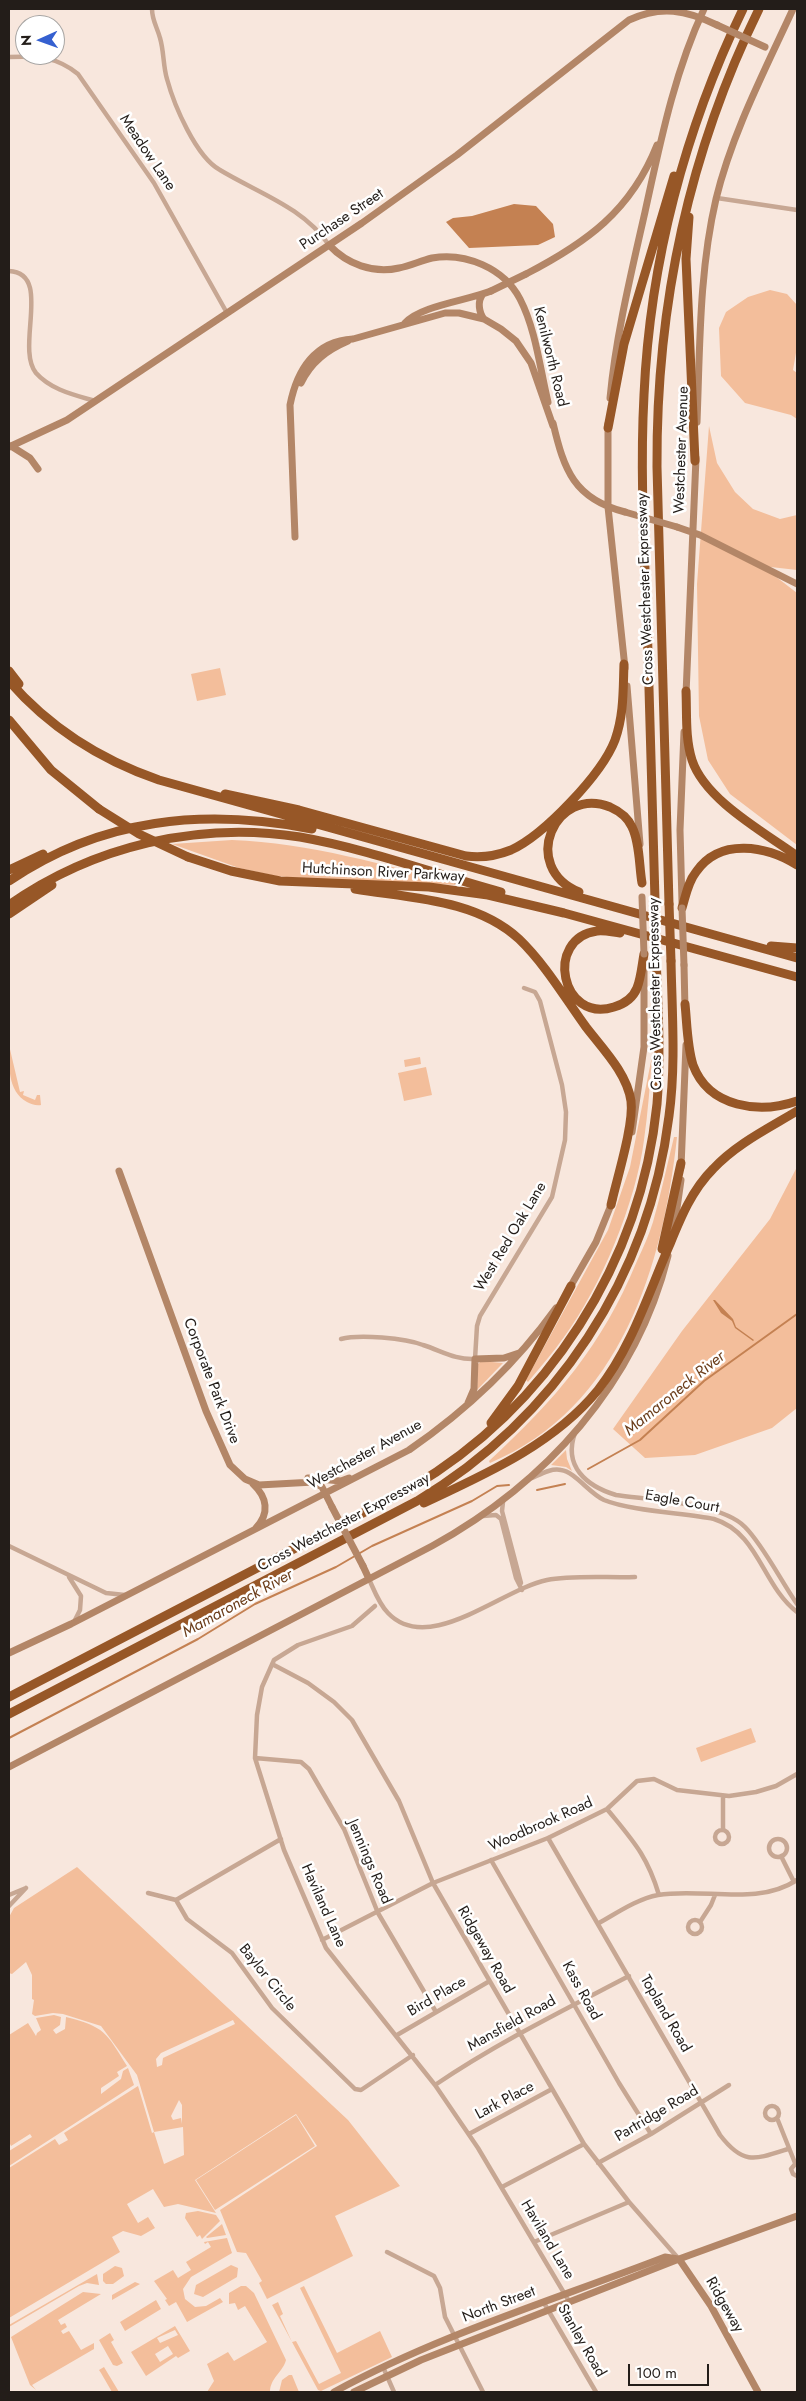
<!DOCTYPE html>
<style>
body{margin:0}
#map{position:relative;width:806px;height:2401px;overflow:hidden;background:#f8e7dd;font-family:Jost,sans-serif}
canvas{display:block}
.frame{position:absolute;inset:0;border:10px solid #231d19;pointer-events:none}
.north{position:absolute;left:15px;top:15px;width:50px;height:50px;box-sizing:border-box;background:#fff;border:1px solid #a7a5a3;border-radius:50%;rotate:268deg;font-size:14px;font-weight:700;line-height:20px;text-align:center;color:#231d19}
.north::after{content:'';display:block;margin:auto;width:18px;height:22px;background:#3560d0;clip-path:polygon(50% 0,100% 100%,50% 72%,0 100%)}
.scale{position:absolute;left:628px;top:2364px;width:81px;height:22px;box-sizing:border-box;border:2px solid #231d19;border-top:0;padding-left:6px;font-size:15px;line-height:18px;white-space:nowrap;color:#231d19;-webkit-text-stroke:4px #fff;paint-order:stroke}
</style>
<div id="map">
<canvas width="806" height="2401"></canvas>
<div class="frame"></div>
<div class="north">N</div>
<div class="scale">100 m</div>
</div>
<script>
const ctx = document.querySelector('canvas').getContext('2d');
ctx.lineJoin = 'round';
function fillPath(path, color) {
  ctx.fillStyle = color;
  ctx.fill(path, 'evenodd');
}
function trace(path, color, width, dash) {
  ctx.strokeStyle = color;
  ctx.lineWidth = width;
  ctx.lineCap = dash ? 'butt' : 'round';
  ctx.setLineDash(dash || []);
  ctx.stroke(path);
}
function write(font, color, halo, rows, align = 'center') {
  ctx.font = font + ' Jost,sans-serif';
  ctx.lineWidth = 5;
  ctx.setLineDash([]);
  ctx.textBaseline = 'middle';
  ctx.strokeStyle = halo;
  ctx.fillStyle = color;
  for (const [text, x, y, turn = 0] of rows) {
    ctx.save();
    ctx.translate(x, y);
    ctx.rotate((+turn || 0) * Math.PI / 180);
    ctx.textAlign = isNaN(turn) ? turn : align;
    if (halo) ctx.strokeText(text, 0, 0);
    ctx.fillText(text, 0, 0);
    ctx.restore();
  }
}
const green = new Path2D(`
 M770,290L787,294L797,305V347L793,370L797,373V419L791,415L745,403L721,376L719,328L726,312L748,297Z
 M709,426L717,463L735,492L753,509L780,519L797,515V570L762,566L797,593V845L730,794L708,760L699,716L697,584Z
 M220,668L226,695L197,701L191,674Z
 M232,840C310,843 385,865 460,885L332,881L276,876L239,868L172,844Z
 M9,1045L20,1092L24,1091L23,1095L35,1100L37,1095H40L41,1105C36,1106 31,1104 27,1102C7,1091 9,1064 9,1045Z
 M652,1056C650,1084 648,1112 644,1140C636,1202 601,1287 564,1337C553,1353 540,1367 528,1382L526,1380L608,1230L630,1167Z
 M420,1057L421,1064L405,1067L404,1060Z
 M426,1067L432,1095L404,1101L398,1073Z
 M674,1137H677C663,1266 621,1408 490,1463L489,1461C556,1399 602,1346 637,1261C643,1248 649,1235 653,1222C661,1194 667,1165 674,1137Z
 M797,1167V1408L772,1428L695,1455L645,1458L613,1429L682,1331L770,1219Z
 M481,1361L503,1363L477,1390L478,1364Z
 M566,1450L567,1459L572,1471L566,1467L551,1465Z
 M751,1728L756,1742L701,1762L696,1748Z
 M77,1867L348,2120L400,2186L335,2216L353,2256L267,2299L259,2283L262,2281L246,2253L237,2252L220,2210L317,2146L296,2114L195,2180L216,2213L178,2204L164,2207L153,2189L127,2204L138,2223L148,2217L155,2228L141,2236L123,2231L112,2237L120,2252L9,2318V2168L55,2139L59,2145L68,2140L64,2133L138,2086L152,2133L154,2132L137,2075L101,2026L63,2014L53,2013L35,2016L32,2014L34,2000L32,1999V1975L26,1962L12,1974L9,1973V1917L14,1908ZM233,2020L235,2024L163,2058L162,2065L157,2067L156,2059L161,2053ZM179,2100L182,2105V2124L181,2118L173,2120L171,2116ZM183,2127L184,2155L164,2164L154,2132Z
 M54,2015L61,2017L60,2025L53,2030L56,2034L65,2029L66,2017C105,2027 106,2032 127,2066L117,2072L119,2076L101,2088V2094L121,2079L123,2071L128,2068L134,2085L9,2166V2151L32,2137L30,2134L11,2146L9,2142V2035L28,2023L36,2036L37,2033L41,2030L36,2018Z
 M296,2115L315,2146L215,2210L196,2180Z
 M198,2211L216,2215L220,2221L202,2239L200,2235L197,2237L185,2218L186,2213Z
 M222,2224L226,2235L207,2238L206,2237Z
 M227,2238L232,2253L191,2277L183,2289L185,2299L195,2307L206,2306L220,2298L223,2302L187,2322L176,2302L169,2306L165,2300L167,2299L154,2281L173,2270L178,2278L191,2270L186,2262L211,2247L208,2242L205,2244L204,2242Z
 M231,2265L238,2268L237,2277L203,2297L194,2294L196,2285Z
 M115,2266L122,2268L124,2276L113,2284H106L103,2281V2274Z
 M97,2274L99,2285L87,2283L79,2286L9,2327V2325Z
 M135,2282L140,2284L112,2300V2295Z
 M241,2286H246L254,2293L286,2360C283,2372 270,2378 270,2392H207L214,2381L207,2364L228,2352L234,2361L267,2342L245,2306L238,2310L235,2303L229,2304V2293Z
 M304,2286L337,2353L380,2331L392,2357L321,2391L318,2390L272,2305L278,2302L283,2314L280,2316L292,2342L296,2341L319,2384L341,2373L300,2288Z
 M83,2292L101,2294L58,2320L61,2325L65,2323L67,2327L61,2331L63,2334L69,2331L81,2350L94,2343V2349L32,2385L36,2390L30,2385L11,2337Z
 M156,2300L161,2309L125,2331L120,2322Z
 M175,2326L190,2351L178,2358L176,2356L146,2376L131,2352ZM175,2330L178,2335L160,2343L157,2338ZM168,2346L173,2354L160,2362L155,2354Z
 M110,2333L114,2340L111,2342L123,2363L117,2366L113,2365L99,2340Z
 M104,2367L119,2392H112L101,2373L99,2370Z
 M289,2375H292L299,2392H279L282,2380Z`);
const water = new Path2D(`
 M514,204L536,206L553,224L555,237L538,245L469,248L446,222L453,218L472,216Z
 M713,1300H715L733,1319L736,1327L754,1340L753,1341L735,1328L732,1321L721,1313Z`);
const stream = new Path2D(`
 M588,1469L640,1440L704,1381L797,1314
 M537,1490L565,1484
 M9,1738L198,1639L255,1604L336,1567L372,1546L472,1501L497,1486L509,1485`);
const street = new Path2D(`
 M152,9C152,20 157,27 160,38C164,51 163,66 167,79C174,105 196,157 220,170C258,193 303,207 329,245
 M9,57C36,56 56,56 78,74L154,183L227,313
 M717,198L797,210
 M9,271C53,273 15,347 36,373C51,390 75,395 95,401
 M341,1339C359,1334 405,1338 423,1345C442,1351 455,1360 475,1359L477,1326L480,1316L552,1197L565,1140L566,1112L562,1085L540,1001L535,992L524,988
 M575,1433C563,1466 586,1486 616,1495C650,1500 722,1503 745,1527C763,1545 781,1581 797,1604
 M532,1478C541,1474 551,1468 561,1470C575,1472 589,1493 604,1500C631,1511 683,1513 714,1519C759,1533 762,1585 797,1612
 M503,1502L502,1511L521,1583
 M483,1516L496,1515L501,1519L516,1578L522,1590
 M9,1546L106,1593L125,1595
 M69,1577L81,1596L80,1610L75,1620
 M369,1579C374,1590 379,1604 388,1613C429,1656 502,1589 547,1580C571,1575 610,1578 635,1577
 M375,1606L352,1626L298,1645L274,1660L262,1687L257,1715L255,1758L284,1850L326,1948L435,2085L478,2148L570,2303
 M272,1664L308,1683L334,1702L352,1720L399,1801L433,1883L584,2144L629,2202L678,2258
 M255,1758L301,1762L309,1769L344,1829L378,1913L436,2012
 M607,1809C633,1841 647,1855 659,1895
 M715 1837a7 7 0 1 1 14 0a7 7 0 1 1-14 0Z
 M723,1830V1796
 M548,1838L720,2135C743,2165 754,2160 788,2149
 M769 1848a9 9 0 1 1 18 0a9 9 0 1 1-18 0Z
 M781,1856L794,1882
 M491,1860L619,2083L651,2134
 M148,1893L176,1900
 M9,1895L26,1888
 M176,1900L187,1919L232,1953L272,2008L355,2089L361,2090L413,2055
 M176,1900L281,1839
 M9,1906L26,1888
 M688 1927a7 7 0 1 1 14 0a7 7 0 1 1-14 0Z
 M700,1922L711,1905L715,1895
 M599,1923C617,1913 637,1899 658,1895C703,1887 756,1907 797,1880
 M322,1940L433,1883L548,1838L607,1809L637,1781L654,1779L677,1790L729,1796L756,1792L776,1786L797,1774
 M397,2035L488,1982
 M435,2085C497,2043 564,2010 629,1976
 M765 2113a7 7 0 1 1 14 0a7 7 0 1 1-14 0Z
 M777,2118L795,2163
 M469,2134L552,2089
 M598,2163L651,2134L729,2085
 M796,2163L791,2169L793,2174L797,2176
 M502,2187L584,2144
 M534,2242L629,2202
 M387,2252L434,2276L440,2288L445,2317L483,2392
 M544,2303L596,2392
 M383,2367L394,2392`);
const secondary = new Path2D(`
 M329,245C347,264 373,274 399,268C410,266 420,261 432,258C465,252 504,268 520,299C536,330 540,369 548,402
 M526,274C586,243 631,211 657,145
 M483,294C477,301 479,313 484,319
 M405,323C419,306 469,300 491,291
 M301,383C311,362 327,350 348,341
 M610,398C616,335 631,274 645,212C660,144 674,73 704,9
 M697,422C700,347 699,272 716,199C732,133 765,70 793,9
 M553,423C564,470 574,499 625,512
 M608,424V507L625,668
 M11,446L30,458L38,469
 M9,447L67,420L362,223L457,155L629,20C661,5 686,10 717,25
 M677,527L700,535L797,584
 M295,537L290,405C297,370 315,341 353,339L445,313H459L484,319L501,329L516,341L531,363L553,426
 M627,686L640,844
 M686,694L696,458
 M682,902L680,830L684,732
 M684,965L685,1009
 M632,1132L644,1047V971
 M681,1167L686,1045
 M119,1171L206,1411L230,1465L245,1479L259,1485L314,1482L322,1487L332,1507
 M674,1229L681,1180
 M569,1289L596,1242L613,1200
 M468,1403L474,1389L475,1359L504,1358L519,1353
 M308,1478L341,1481L349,1478
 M253,1484C267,1497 270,1513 256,1528
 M363,1566L369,1579
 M9,1653L71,1624L409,1450C467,1410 515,1365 556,1308
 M9,1767L432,1546C545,1484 636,1384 668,1256
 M679,2259L711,2306L758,2392
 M334,2392C438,2335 554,2300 665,2257L678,2259
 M354,2392L421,2360L679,2259L797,2216`);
const highway = new Path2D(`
 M689,217L686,259L695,461
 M608,428L624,344L674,176
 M9,671L19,684
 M9,681C49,727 101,760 159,780L797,958
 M686,691C687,714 685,738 692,760C705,800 764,832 797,856
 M9,720L51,770L99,809
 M225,794L299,810L466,856C481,858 496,856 511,850C544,835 602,774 615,740C624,715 623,690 624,664
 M188,857L231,871L280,881L429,887L488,895L564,913L797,977
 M9,870L43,854
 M9,881C102,818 204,808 312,829
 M355,889C410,898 476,899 519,939C545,964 565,998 586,1027C602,1048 627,1073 631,1101C634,1125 617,1178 611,1205
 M579,892C519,867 555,785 610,807C619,811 628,818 632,827C640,843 639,866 642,883
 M655,900C652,806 649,712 647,618C644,544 640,469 644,395C650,261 685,129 743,9
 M669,904L657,467C656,307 689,152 759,9
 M9,905C93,846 198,821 300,837C368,849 435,874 501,892
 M682,908C686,895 688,882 696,872C720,837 767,846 797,865
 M9,914L52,885
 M620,933C612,932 604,930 597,931C544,938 561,1024 614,1007C624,1004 633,998 637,988C641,978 642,965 644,954
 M771,946L797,948
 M685,1004C687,1023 687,1046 693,1065C709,1108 760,1114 797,1101
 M662,1249L681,1163
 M491,1423L518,1386L571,1286
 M424,1503C486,1474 554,1444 598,1390C632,1347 648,1294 670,1244C681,1217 692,1190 713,1169C736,1144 769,1128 797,1111
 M9,1697L411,1488C548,1407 641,1263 657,1104C661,1056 658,1006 656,957
 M9,1714L417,1501C556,1418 649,1277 669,1116C676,1065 672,1013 671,961`);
const secondaryBridge = new Path2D(`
 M717,25L765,47
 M491,291L526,274
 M625,512L677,527
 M642,897L644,954
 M682,908L684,965
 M332,1507L363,1566`);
const highwayBridge = new Path2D(`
 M99,809L139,834L188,857
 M655,900L656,957
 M669,904L671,961`);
const streetNames = [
 ["Meadow Lane",147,153,56],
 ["Purchase Street",342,220,-34],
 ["Kenilworth Road",550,357,76],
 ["Westchester Avenue",682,450,-88],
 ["Cross Westchester Expressway",646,589,-92],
 ["Hutchinson River Parkway",383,873,3],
 ["Cross Westchester Expressway",656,994,-91],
 ["West Red Oak Lane",511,1237,-59],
 ["Corporate Park Drive",211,1381,69],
 ["Westchester Avenue",365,1455,-29],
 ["Eagle Court",682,1502,10],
 ["Cross Westchester Expressway",344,1523,-28],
 ["Woodbrook Road",541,1825,-24],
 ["Jennings Road",369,1862,67],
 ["Haviland Lane",323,1906,66],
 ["Ridgeway Road",485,1950,60],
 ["Baylor Circle",267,1978,51],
 ["Kass Road",581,1991,61],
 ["Bird Place",437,1997,-30],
 ["Topland Road",665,2014,60],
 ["Mansfield Road",512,2024,-29],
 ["Lark Place",505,2101,-28],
 ["Partridge Road",657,2114,-31],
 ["Haviland Lane",547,2240,59],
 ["North Street",499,2305,-21],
 ["Ridgeway",724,2305,60],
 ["Stanley Road",581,2341,60]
];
const waterNames = [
 ["Mamaroneck River",675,1394,-39],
 ["Mamaroneck River",238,1604,-29]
];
fillPath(green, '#f3be9b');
fillPath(water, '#c48152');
trace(stream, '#c48152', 2);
trace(street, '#c7a793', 4.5);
trace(secondary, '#b38667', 7);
trace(highway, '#975727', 9);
trace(secondaryBridge, '#b38667', 7);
trace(highwayBridge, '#975727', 9);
write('15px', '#231d19', '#fff', streetNames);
write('italic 16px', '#6b3d1a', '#fff', waterNames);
</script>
